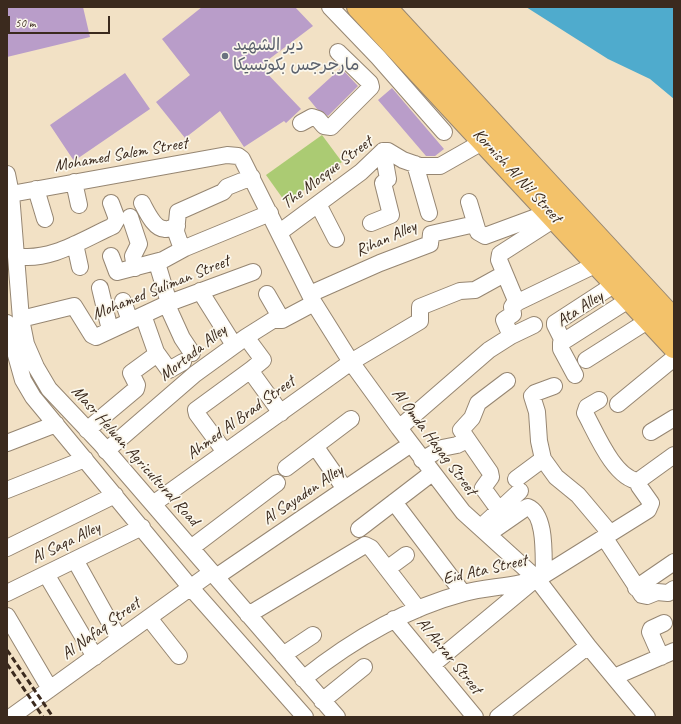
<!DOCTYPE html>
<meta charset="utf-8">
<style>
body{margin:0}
#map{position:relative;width:681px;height:724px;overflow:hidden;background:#f2e1c5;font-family:Caveat,sans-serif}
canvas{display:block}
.frame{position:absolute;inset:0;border:8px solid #3b2a1e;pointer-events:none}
.scale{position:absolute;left:8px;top:16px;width:102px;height:18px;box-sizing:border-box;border:2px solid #3b2a1e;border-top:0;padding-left:5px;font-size:12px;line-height:14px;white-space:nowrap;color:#3b2a1e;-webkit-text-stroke:3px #fbf7ec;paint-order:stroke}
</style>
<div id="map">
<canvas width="681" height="724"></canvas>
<div class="frame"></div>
<div class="scale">50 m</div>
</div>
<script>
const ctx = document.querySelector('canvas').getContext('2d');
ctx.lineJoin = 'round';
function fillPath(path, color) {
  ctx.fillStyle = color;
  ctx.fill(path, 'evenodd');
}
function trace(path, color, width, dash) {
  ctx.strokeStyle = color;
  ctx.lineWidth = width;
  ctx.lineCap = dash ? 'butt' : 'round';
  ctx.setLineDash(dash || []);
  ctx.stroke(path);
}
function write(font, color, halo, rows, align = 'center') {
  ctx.font = font + ' Caveat,"Playpen Sans Arabic",sans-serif';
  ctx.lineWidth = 3.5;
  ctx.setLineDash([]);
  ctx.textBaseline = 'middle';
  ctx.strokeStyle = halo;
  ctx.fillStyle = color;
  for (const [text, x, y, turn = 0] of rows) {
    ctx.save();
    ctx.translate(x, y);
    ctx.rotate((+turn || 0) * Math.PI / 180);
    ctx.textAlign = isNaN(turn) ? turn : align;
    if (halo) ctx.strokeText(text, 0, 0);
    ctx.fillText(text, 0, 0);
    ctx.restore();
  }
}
const green = new Path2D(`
 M322,135L342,162L286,203L266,175Z`);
const water = new Path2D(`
 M526,7H674V99L650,79L608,59Z`);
const building = new Path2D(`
 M7,7H83L90,37L7,57Z
 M202,7H295L313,26L260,66L301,109L286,123L284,121L244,147L220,111L185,138L156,102L190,75L162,39Z
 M341,68L358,86L328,116L317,109L308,98Z
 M125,73L150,109L74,161L50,125Z
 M392,88L444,149L435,156H426L378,100Z`);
const minor = new Path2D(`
 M330,7L378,57L444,132
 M301,123L312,117L318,119L324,126L331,127L371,87L370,83L338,52
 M415,164L429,213
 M7,174L11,194L21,319L26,344L36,367L49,389L101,444L337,717
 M74,182L79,205
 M36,189L45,219
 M11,194L227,155L238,156L242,159L314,303L351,362L399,428L463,512L537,579L588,646L647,717
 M469,202L478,232L485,236L550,212
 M142,203C146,210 154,229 165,229C168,230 174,227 177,226
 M318,204L336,239
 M130,217L139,244L133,256L135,268
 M371,223L391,215L383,183L388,179L383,151
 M280,232L361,172L383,151H388L403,160L420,166H440L484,141
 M75,244L80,267
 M182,249L176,232L178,212L223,192L227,187L252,177
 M16,256C50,262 82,240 113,226L117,219L111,203
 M111,256L117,272L163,260L185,248L270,213
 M157,263L169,303
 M100,288L110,330
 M200,291L234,345
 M267,294L282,320
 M310,294L380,263L430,244L431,234L475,224
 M123,301L130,321
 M517,303L499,260L500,254L556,218
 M167,305L182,338L192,353
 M143,315L156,352L169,370L183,362
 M21,319L74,306L92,335L96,337L169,303L253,272
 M7,323L23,380L33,397L191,588L305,717
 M511,336L504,320L513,314L512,307L514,304L597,264
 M246,337L263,360L252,369V373L281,413
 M563,341L555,325V323L615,284
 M586,360L649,320
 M575,375L561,349V343L630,299
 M554,386L535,393L532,396L537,412L539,441L543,459L556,477L578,495L610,533
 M599,400L587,407L585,413C596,433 614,478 638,481
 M618,404L674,358
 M399,428L489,350L511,336L534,325
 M87,430L136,389L137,385L131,373L157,354
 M651,432L674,418
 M7,443L56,424
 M315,446L345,489
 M106,451L195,374L246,337L273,320H282L314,303
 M225,452L197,414L196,410L252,369
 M422,460L442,448L457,445L467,440
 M286,468L351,419
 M516,479L543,459
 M7,490L85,459
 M394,502L463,593
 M153,504L351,362L420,321V307L460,291L475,290L504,274
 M499,510L483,488L491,477L490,472L461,430L472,418L478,403L507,381
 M481,527L520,491
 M359,529L432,473
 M488,534L524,509L528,507C547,515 543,558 544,575
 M604,537L642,595L647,596L657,592L668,593L674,589
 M7,548L115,495
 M191,548L277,483
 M75,560L119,639
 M387,569L406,555
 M46,574L95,657
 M216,577L411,444
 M636,588L674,562
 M7,593L142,527
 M248,615L365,545L371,548L418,609
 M7,616L50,689
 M149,618L179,656
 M394,619L475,717
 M283,655L313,635
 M661,657L650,632L651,629L664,623
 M432,665L533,581
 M614,677L674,651
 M303,679C352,640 404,609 464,593C489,586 522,587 544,575L648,510L651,503L639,486L638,481L674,455
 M322,701L364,667
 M11,717L212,572
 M498,717L588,646`);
const highway = new Path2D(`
 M358,7L674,347
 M385,7L674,320`);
const rail = new Path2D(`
 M7,650L53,717
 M7,664L43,717`);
const markers = [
 [225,56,4,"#6b7280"]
];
const worshipNames = [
 ["دير الشهيد",233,46],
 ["مارجرجس بكوتسيكا",233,66]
];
const streetNames = [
 ["Mohamed Salem Street",121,155,-10],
 ["The Mosque Street",327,173,-37],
 ["Kornish Al Nil Street",517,176,47],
 ["Rihan Alley",386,239,-24],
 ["Mohamed Suliman Street",161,288,-22],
 ["Ata Alley",580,309,-33],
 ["Mortada Alley",193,353,-38],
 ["Ahmed Al Brad Street",241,418,-36],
 ["Al Omda Hagag Street",434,442,53],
 ["Masr Helwan Agricultural Road",135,456,48],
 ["Al Sayaden Alley",303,495,-34],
 ["Al Saqa Alley",66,543,-26],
 ["Eid Ata Street",485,570,-13],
 ["Al Nafaq Street",101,629,-36],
 ["Al Ahrar Street",449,656,51]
];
fillPath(green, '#abcb73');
fillPath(water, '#4fabcd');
fillPath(building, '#b99dc9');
trace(minor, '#968672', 18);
trace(highway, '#968672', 24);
trace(minor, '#fff', 16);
trace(highway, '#f3c26a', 22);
trace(rail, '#3b2a1e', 3, [6, 3]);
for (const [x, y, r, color] of markers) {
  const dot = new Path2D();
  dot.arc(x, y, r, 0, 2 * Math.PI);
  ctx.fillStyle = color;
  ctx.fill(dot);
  trace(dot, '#fbf7ec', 1.5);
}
write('17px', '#5b616d', '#fbf7ec', worshipNames, 'left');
write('17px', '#3b2a1e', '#fbf7ec', streetNames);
</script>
